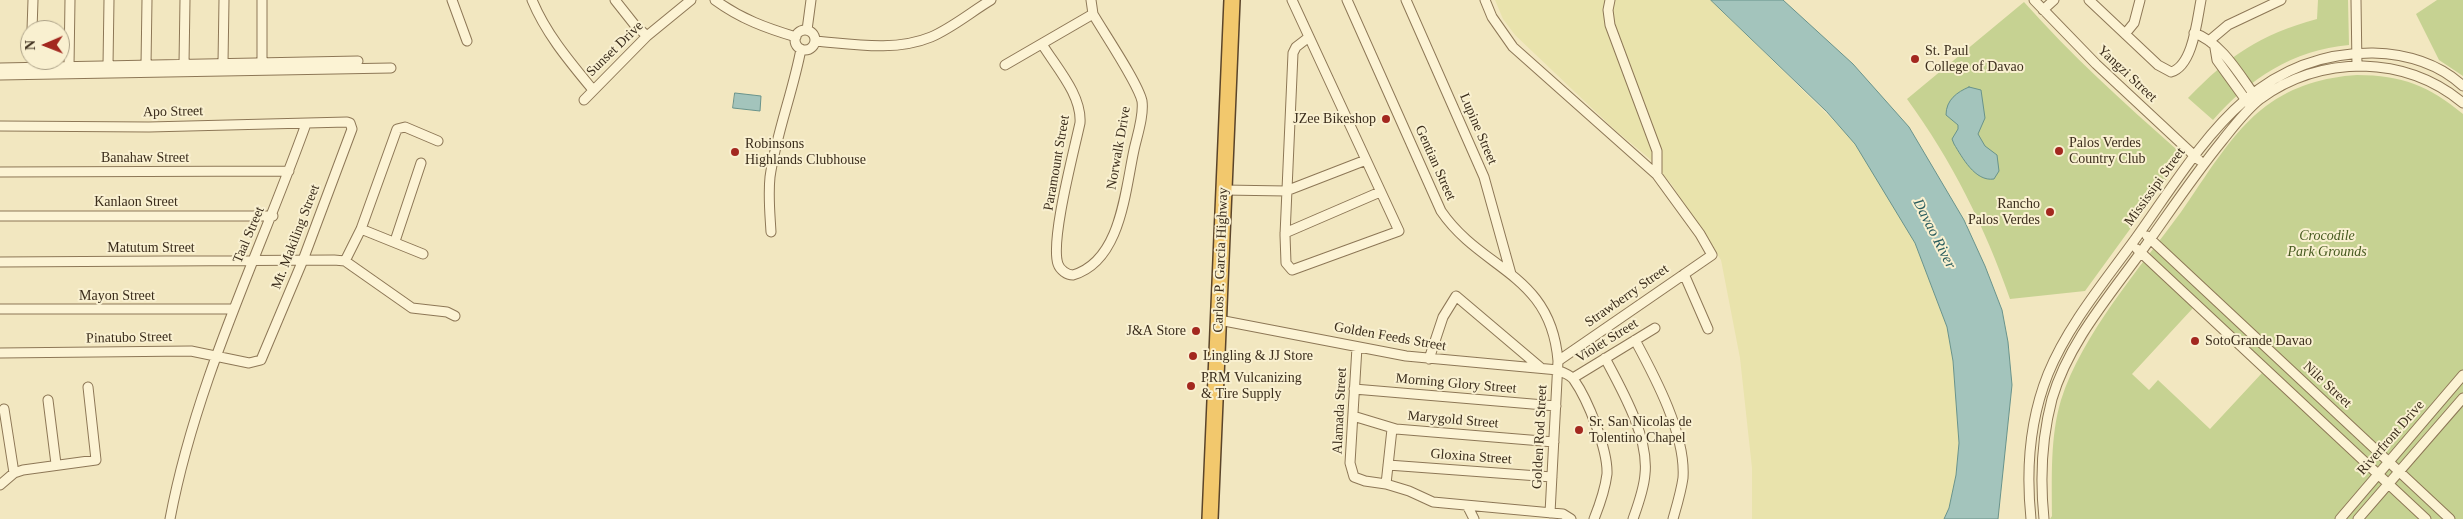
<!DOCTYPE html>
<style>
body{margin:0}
#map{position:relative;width:2463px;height:519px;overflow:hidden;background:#f2e7c0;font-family:"Times New Roman",serif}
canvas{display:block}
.north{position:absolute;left:20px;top:20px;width:50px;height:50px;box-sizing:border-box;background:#f9f0d0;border:1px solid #ada288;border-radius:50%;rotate:269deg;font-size:14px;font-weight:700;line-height:20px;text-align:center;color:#3b2d1c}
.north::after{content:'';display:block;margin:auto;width:18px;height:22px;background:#a3281f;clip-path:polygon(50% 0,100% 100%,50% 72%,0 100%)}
</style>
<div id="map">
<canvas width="2463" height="519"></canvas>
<div class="north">N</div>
</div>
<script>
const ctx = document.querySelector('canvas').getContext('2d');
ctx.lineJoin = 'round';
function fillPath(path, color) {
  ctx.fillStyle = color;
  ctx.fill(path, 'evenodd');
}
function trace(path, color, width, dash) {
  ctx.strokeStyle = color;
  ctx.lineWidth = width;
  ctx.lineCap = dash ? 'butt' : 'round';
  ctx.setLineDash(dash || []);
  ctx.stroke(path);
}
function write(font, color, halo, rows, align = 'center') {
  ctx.font = font + ' "Times New Roman",serif';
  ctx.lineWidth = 4;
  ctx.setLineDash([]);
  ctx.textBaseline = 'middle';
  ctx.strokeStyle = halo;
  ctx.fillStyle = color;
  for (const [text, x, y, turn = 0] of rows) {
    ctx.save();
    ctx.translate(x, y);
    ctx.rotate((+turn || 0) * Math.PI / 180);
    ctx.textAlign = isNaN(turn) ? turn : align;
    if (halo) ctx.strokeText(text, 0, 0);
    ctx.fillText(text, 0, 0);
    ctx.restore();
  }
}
const farmland = new Path2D(`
 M1495,0H1711L1840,127L1855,144L1880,182L1915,243L1947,327L1953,361L1959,443L1956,475L1949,508L1944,519H1752V468L1740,358L1721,260L1672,185L1650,159L1615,130L1515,35L1503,19Z`);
const green = new Path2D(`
 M2318,0H2348L2349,45C2293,50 2249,79 2213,120L2188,98C2230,55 2259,35 2317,19Z
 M2437,0H2463V76L2439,60L2416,14Z
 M2024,2C2071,55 2123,102 2176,149L2178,163L2085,291L2010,299C1985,227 1952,161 1907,99Z
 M2357,75C2402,75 2429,86 2463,114V519H2050L2052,516C2052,477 2050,437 2061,400C2082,334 2140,268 2181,212C2205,178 2232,131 2266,106C2293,86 2324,77 2357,75ZM2193,308L2262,373L2210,429L2158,380L2149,390L2132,374Z`);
const water = new Path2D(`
 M1711,0H1783L1853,64L1909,127L1964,220L1985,266L2002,310L2008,342L2012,385L1998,519H1944L1949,508L1956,475L1959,443L1953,361L1947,327L1915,243L1855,144L1827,112Z
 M1969,87L1981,90L1985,118L1978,134L1985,146L1997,155L1999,171L1994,179C1975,182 1962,157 1954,144L1952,139L1958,129V125L1946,115C1946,100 1957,92 1969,87Z
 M735,93L761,96L760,111L733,108Z`);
const minor = new Path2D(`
 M452,0L467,41
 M532,0C546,34 570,62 593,90
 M615,0L634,24L647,36
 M715,0C741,19 766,28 796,37
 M1292,0L1399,231L1292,270L1286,263L1285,235L1293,53L1296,47L1309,37
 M1347,0L1441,211C1482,271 1551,273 1558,361L1550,513
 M1406,0L1484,177L1511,274
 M1485,0L1492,17L1513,47L1657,175L1700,234L1712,255L1558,361
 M1610,0L1608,10L1610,25L1657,151V175
 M2034,0L2096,64L2199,160
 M2089,0L2158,65L2171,72
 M2356,0L2357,66
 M2043,10L2054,0
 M32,30L33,0
 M807,30L811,0
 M795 40a10 10 0 1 1 20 0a10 10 0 1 1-20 0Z
 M2194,33C2221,42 2239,74 2255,96
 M2125,34L2134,23L2140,0
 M815,41C852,44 895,52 931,37C952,28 971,12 991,0
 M2209,41L2228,25L2281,0
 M1042,44C1056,67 1082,95 1080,123C1074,151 1050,241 1058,264C1060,270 1067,275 1073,275C1121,261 1125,191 1134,150C1137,136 1144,116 1142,101C1138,83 1104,33 1093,14L1091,0
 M2215,48L2217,60L2248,103
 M223,63L224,0
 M262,63V0
 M184,64L185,0
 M108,65L109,0
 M146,65L147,0
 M1005,65L1093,14
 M69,66L70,0
 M0,68L358,61
 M2171,72C2193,66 2197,20 2201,0
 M0,75L391,68
 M584,100L647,36L691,0
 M0,126L149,127L347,122L350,123L352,129L303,260L261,360L249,363L191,351L0,353
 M0,172L289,171
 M1224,190L1286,191L1366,160
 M0,216H273
 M361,229L423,254
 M771,232C770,214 768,196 770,177C776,134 793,92 801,49
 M1285,233L1380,192
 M2147,236L2450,519
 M395,241L421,163
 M2137,249L2426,519
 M345,261L361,229L397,129L405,127L438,141
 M0,262L334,260L345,261L412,308L447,312L455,316
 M1684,274L1708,329
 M0,309H234
 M1219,320L1406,356L1558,370C1563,373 1571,375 1574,380C1588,400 1608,450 1607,474C1605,490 1600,504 1594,519
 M1635,340C1655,377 1686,435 1683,478C1681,492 1677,505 1673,519
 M1357,347L1350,463L1354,477L1365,481L1386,484L1409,491L1433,502L1563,514L1571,519
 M1605,358C1622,390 1649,437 1645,474C1644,489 1638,505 1633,519
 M1429,359L1443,317L1456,296L1541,368
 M1573,378L1655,328
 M1354,389L1556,406
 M48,400L56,464
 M4,409L14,473
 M1353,416L1396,429L1554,442
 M1388,465L1552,477
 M1386,484L1392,429
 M0,485L14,473L23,470L96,460L88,387
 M1468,507L1474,519
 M170,519C196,381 259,255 306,124
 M2031,519C2026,471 2030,419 2048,374C2068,325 2105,281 2136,238C2199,150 2250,52 2373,53C2406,54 2438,63 2463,86
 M2044,519C2040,480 2042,437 2052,399C2069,341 2112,293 2146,245C2171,210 2195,174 2222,141C2234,126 2245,111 2260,99C2290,77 2326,66 2363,66C2401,67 2433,78 2463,103
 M2340,519L2463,375
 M2358,519L2463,398`);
const trunk = new Path2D(`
 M1210,519L1232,0`);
const markers = [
 [1915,59,5,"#a3281f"],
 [1386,119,5,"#a3281f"],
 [2059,151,5,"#a3281f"],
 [735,152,5,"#a3281f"],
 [2050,212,5,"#a3281f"],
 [1196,331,5,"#a3281f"],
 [2195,341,5,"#a3281f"],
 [1193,356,5,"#a3281f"],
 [1191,386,5,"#a3281f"],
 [1579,430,5,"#a3281f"]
];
const streetNames = [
 ["Sunset Drive",615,49,-44],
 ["Yangzi Street",2127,74,43],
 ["Apo Street",173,112,-1],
 ["Lupine Street",1478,129,67],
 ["Norwalk Drive",1119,148,-80],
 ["Banahaw Street",145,158],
 ["Paramount Street",1057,163,-80],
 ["Gentian Street",1435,163,66],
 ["Mississipi Street",2155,187,-54],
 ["Kanlaon Street",136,202],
 ["Taal Street",249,235,-67],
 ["Mt. Makiling Street",296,237,-69],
 ["Matutum Street",151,248],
 ["Carlos P. Garcia Highway",1221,260,-88],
 ["Mayon Street",117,296],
 ["Strawberry Street",1627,296,-35],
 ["Golden Feeds Street",1390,337,10],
 ["Pinatubo Street",129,338,-1],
 ["Violet Street",1607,341,-32],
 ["Morning Glory Street",1456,384,5],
 ["Nile Street",2327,385,43],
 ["Alamada Street",1340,411,-87],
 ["Marygold Street",1453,420,5],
 ["Golden Rod Street",1540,437,-87],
 ["Riverfront Drive",2391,438,-49],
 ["Gloxina Street",1471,457,4]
];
const poiNames = [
 ["St. Paul",1925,51],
 ["College of Davao",1925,67],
 ["JZee Bikeshop",1376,119,"right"],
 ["Palos Verdes",2069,143],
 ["Country Club",2069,159],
 ["Robinsons",745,144],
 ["Highlands Clubhouse",745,160],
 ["Rancho",2040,204,"right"],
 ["Palos Verdes",2040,220,"right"],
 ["J&A Store",1186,331,"right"],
 ["SotoGrande Davao",2205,341],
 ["Lingling & JJ Store",1203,356],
 ["PRM Vulcanizing",1201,378],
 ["& Tire Supply",1201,394],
 ["Sr. San Nicolas de",1589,422],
 ["Tolentino Chapel",1589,438]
];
const parkNames = [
 ["Crocodile",2327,236],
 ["Park Grounds",2327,252]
];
const waterNames = [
 ["Davao River",1934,234,63]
];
fillPath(farmland, '#e9e3ac');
fillPath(green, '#c6d292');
fillPath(water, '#a3c4bc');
trace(water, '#69938b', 1);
trace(minor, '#8d7756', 11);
trace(trunk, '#5a442a', 18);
trace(minor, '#fcf3d4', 9);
trace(trunk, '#f2c86d', 15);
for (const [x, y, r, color] of markers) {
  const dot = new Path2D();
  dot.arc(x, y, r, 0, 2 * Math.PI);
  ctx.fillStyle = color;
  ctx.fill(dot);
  trace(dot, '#f9f0d0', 2);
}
write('14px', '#3b2d1c', '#f9f0d0', streetNames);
write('14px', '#3b2d1c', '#f9f0d0', poiNames, 'left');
write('italic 14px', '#475a20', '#f9f0d0', parkNames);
write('italic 15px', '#295c5d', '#f9f0d0', waterNames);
</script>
